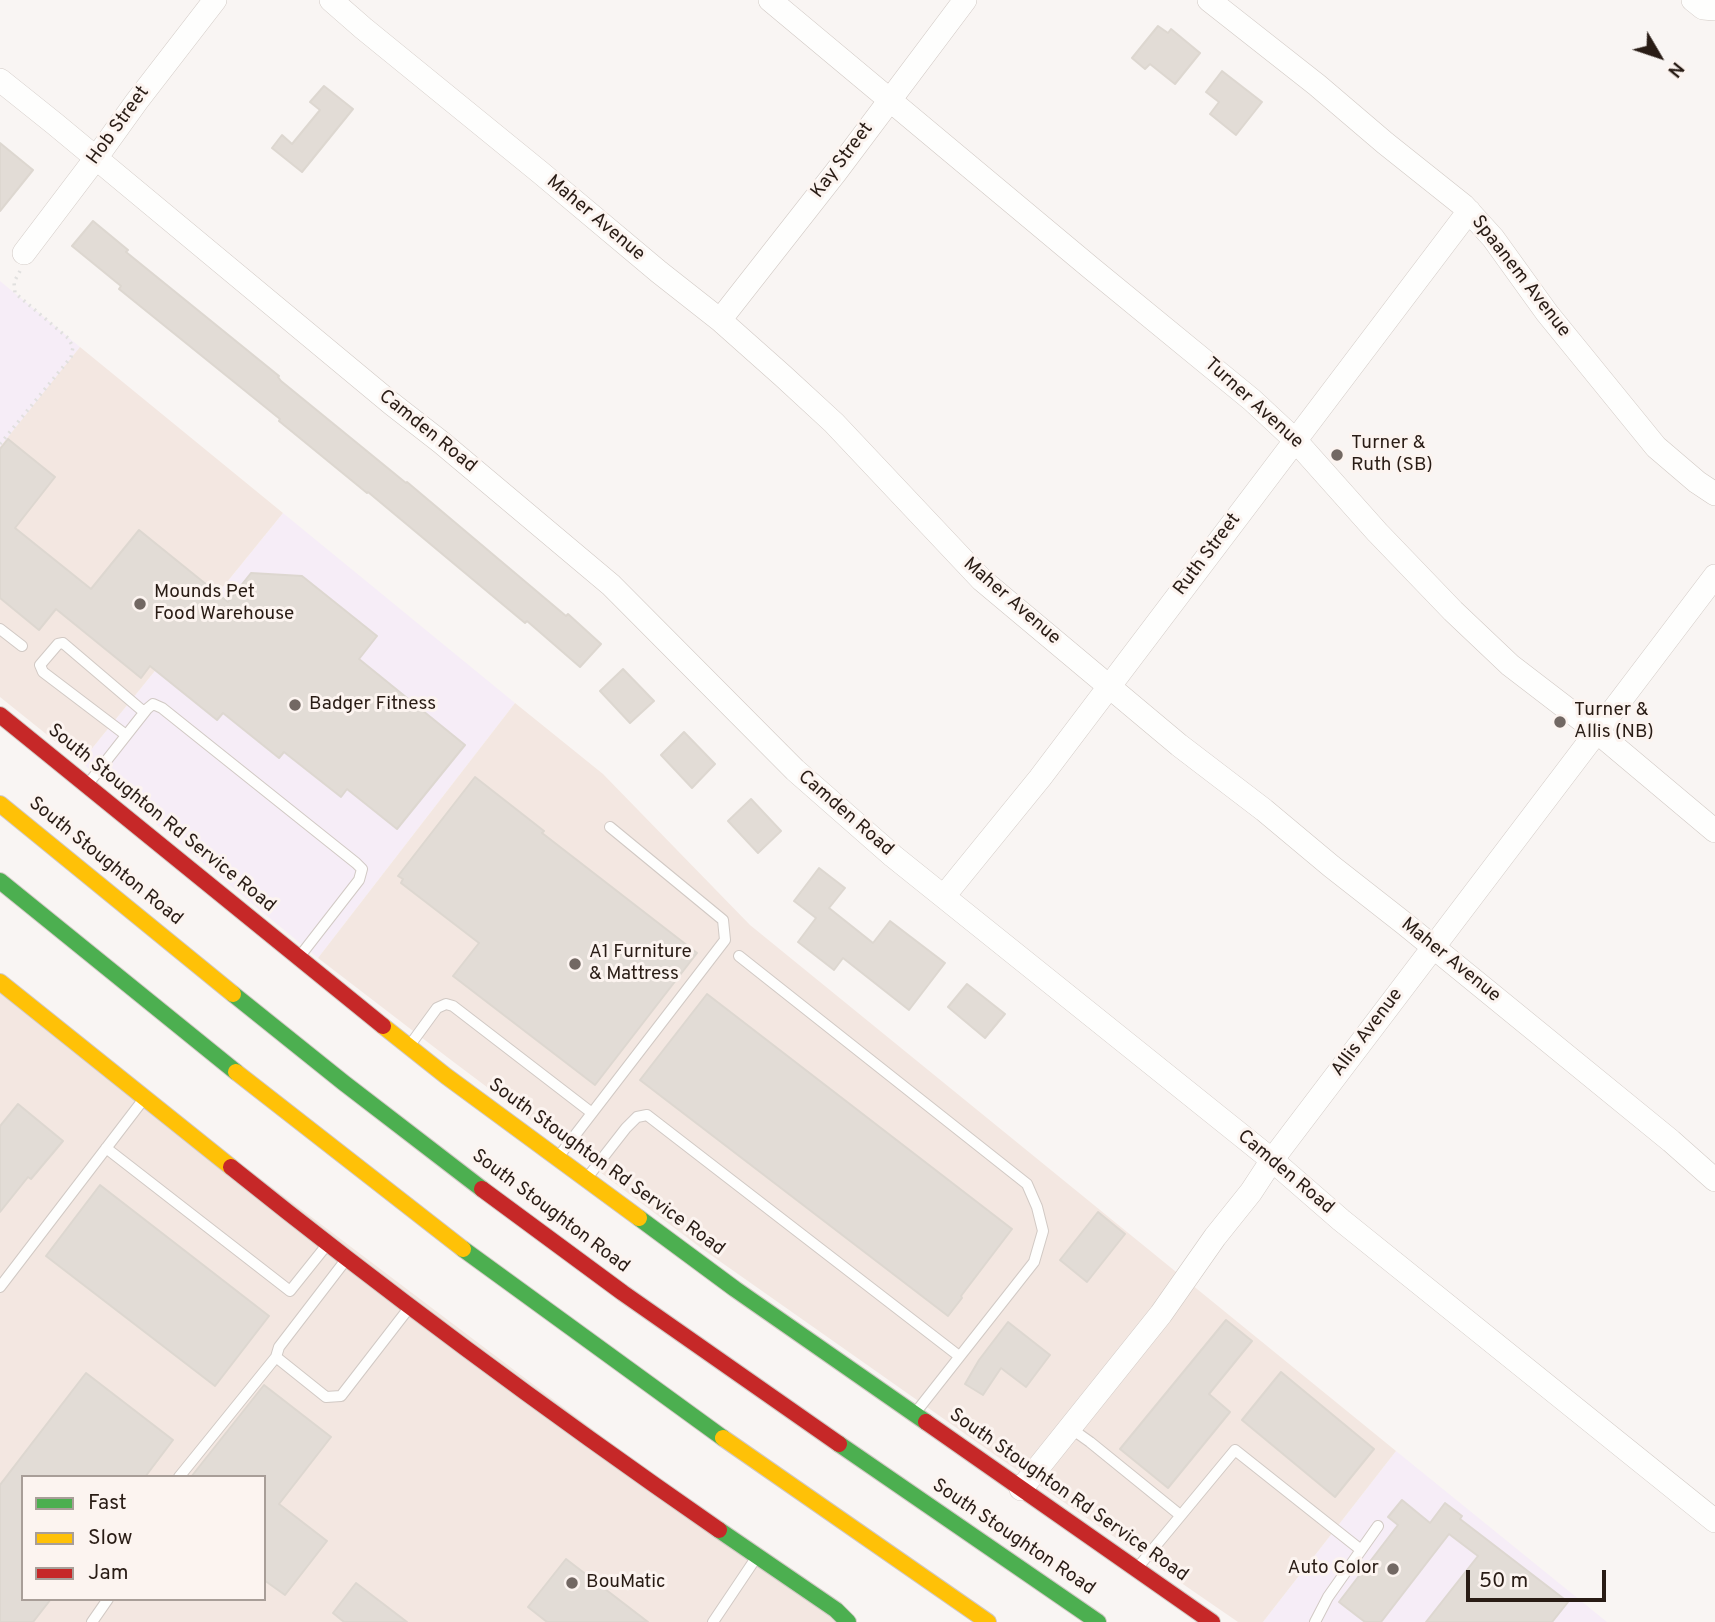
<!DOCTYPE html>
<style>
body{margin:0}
#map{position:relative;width:1715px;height:1622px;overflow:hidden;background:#f9f5f3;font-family:Overpass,sans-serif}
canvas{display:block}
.legend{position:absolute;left:21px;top:1475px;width:245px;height:126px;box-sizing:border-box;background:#fcf4f0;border:2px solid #a89e98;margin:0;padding:9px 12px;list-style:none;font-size:21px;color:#291c15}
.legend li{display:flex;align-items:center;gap:14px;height:35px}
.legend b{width:35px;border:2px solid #a89e98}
.north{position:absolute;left:1624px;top:21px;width:70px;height:70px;-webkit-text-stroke:5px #fcf4f0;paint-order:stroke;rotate:129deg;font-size:19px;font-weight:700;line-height:28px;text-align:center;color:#291c15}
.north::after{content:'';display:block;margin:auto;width:24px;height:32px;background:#291c15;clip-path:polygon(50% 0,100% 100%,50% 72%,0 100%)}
.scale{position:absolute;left:1466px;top:1570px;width:140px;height:32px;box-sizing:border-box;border:4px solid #291c15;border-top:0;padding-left:9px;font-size:21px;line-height:24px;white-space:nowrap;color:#291c15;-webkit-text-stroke:5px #fcf4f0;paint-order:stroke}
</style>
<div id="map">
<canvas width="1715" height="1622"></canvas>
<ul class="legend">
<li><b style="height:9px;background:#4caf50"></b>Fast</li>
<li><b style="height:9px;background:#ffc107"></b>Slow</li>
<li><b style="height:9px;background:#c62828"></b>Jam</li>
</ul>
<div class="north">N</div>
<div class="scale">50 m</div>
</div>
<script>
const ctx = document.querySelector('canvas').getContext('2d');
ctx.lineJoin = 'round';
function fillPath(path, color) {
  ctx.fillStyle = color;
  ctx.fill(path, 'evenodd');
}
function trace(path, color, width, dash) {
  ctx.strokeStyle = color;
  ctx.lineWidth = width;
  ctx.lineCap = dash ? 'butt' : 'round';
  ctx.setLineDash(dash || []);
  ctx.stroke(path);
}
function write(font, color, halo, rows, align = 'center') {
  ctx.font = font + ' Overpass,sans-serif';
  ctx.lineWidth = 6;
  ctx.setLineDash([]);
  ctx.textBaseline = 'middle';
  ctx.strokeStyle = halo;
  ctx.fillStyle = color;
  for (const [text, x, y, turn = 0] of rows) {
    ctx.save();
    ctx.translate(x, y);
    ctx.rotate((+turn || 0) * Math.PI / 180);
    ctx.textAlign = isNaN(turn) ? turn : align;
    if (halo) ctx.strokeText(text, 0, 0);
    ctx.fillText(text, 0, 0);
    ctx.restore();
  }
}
const commercial = new Path2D(`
 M0,281L80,347L0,447Z
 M283,513L515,703L318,958L81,762Z
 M1396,1451L1607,1622H1263Z`);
const built = new Path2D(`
 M80,347L283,513L81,762L0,697V447Z
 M515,703L603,774L750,925L1396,1451L1263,1622H1238L988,1450L701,1248L447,1057L318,958Z
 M0,982L848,1622H0ZM23,1477H264V1599H23Z`);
const building = new Path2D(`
 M1158,26L1168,33L1171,29L1200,53L1175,84L1150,64L1145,69L1132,58Z
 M1222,71L1262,102L1236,135L1210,114L1219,102L1206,92Z
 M324,86L353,109L302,172L272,148L282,135L292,144L320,110L310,102Z
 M0,143L33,170L0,211Z
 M93,221L128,250L126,252L279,376L278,377L281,381L406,483L407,482L566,616L568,614L601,644L580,667L527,621L525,623L368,492L367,493L279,421L280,419L119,289L121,286L72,246Z
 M8,439L55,477L15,528L91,589L139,530L228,602L251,573L302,576L377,636L359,659L465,745L397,829L347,789L341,797L284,752L279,758L223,713L217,720L150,666L141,678L56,609L39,630L0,598V449Z
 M623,669L654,701L630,723L600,691Z
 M684,732L715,764L692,788L661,755Z
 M475,777L544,831L542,833L697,953L595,1085L453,976L479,943L401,883L403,879L398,876Z
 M751,799L781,831L758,853L728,821Z
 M819,868L845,888L829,908L873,943L890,921L945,963L909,1010L843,958L834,970L798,942L816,918L794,901Z
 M967,984L1005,1014L985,1038L948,1007Z
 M707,994L1012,1229L961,1296L962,1298L948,1316L640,1080Z
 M18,1104L63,1141L31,1179L28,1177L0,1212V1126Z
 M100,1185L269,1316L215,1386L46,1256Z
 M1098,1212L1125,1234L1087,1282L1060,1260Z
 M1226,1320L1252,1341L1209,1394L1230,1412L1168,1488L1120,1449Z
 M1008,1322L1050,1355L1026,1387L1001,1368L983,1395L965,1384L979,1360Z
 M1281,1372L1374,1449L1335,1497L1242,1420Z
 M86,1373L173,1440L145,1477H23V1599H51L33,1622H0V1485Z
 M264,1385L331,1437L279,1504L327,1541L285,1595L264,1580V1477H191Z
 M1402,1500L1430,1523L1445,1503L1462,1516L1460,1519L1568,1602L1552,1622H1426L1478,1556L1449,1534L1381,1622H1365L1339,1602L1398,1525L1388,1517Z
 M566,1559L648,1622H547L528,1607Z
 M356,1583L407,1622H344L333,1613Z`);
const path = new Path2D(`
 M0,444L71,357L73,347L68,338L15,293L14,282L20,271`);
const lane = new Path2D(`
 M0,629L22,646
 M126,735L43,672L40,665L58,644L63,643L144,712
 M88,784L147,709L153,704L162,708L356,863L362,869L359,880L300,956
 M739,956L1027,1184L1037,1207L1043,1231L1034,1262L916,1412
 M410,1045L437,1008L446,1004L453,1006L592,1113
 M106,1148L290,1291L326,1246
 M559,1156L725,940L723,920L610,827
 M587,1178L626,1128L637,1117L647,1115L959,1356
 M345,1261L279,1347L276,1357L326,1397L341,1396L409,1308
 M0,1287L143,1100
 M1069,1427L1090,1442L1180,1515
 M179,1477L276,1357
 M1139,1566L1235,1450L1361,1550
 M92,1622L108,1599
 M713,1622L756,1558
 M1315,1622L1328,1597L1378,1526`);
const street = new Path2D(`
 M331,0L363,28L541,173L659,272L720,320L783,376L834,423L982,580L1179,745L1264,810L1331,866L1405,924L1671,1141L1715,1180
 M770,0L1091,268L1252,400L1295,440L1377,532L1453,611L1510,665L1596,731L1715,831
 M1209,0L1317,85L1385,143L1464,206L1493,238L1547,313L1656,447L1697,482L1715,494
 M1693,0L1703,8L1715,9
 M0,80L55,124L392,404L442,443L611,585L795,770L893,856L1272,1160L1341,1220L1715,1521
 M24,253L96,158L137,101L215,0
 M720,320L836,172L965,0
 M944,896L1040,778L1469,211
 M1021,1489L1161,1314L1215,1237L1251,1192L1272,1160L1715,576`);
const fast = new Path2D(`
 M0,881L236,1072
 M233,994L344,1083L482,1189
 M639,1218L735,1289L926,1422
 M463,1249L723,1438
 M839,1444L1098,1622
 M719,1530L836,1610L848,1622`);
const slow = new Path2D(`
 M0,804L233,994
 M0,982L231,1167
 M383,1026L446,1076L639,1218
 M236,1072L463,1249
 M723,1438L988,1622`);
const jam = new Path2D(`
 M0,715L383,1026
 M231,1167C389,1294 553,1415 719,1530
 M482,1189L623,1293L839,1444
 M926,1422L1212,1622`);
const markers = [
 [1337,455,7,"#726863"],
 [140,604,7,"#726863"],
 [295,705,7,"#726863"],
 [1560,722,7,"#726863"],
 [575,964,7,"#726863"],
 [1393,1569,7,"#726863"],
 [572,1583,7,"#726863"]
];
const streetNames = [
 ["Hob Street",119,126,-54],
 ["Kay Street",843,161,-53],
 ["Maher Avenue",595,219,40],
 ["Spaanem Avenue",1520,277,52],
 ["Turner Avenue",1253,404,42],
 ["Camden Road",427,432,39],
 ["Ruth Street",1208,555,-53],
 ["Maher Avenue",1011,602,41],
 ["Camden Road",845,814,41],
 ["South Stoughton Rd Service Road",161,819,39],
 ["South Stoughton Road",105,862,39],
 ["Maher Avenue",1450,961,39],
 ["Allis Avenue",1368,1033,-53],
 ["South Stoughton Rd Service Road",606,1168,36],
 ["Camden Road",1285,1173,40],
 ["South Stoughton Road",550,1212,37],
 ["South Stoughton Rd Service Road",1068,1496,35],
 ["South Stoughton Road",1013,1538,34]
];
const poiNames = [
 ["Turner &",1351,444],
 ["Ruth (SB)",1351,466],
 ["Mounds Pet",154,593],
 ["Food Warehouse",154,615],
 ["Badger Fitness",309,705],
 ["Turner &",1574,711],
 ["Allis (NB)",1574,733],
 ["A1 Furniture",589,953],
 ["& Mattress",589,975],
 ["Auto Color",1379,1569,"right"],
 ["BouMatic",586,1583]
];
fillPath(commercial, '#f6edf7');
fillPath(built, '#f3e7e1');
fillPath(building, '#e2dcd6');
trace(building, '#ddd7d0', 2);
trace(lane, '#d1c9c4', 12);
trace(street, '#d1c9c4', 24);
trace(fast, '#d1c9c4', 18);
trace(slow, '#d1c9c4', 18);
trace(jam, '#d1c9c4', 18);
trace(path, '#e1e0df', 3.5, [2, 5]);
trace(lane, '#fefefd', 10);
trace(street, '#fefefd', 23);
trace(fast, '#4caf50', 16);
trace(slow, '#ffc107', 16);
trace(jam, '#c62828', 16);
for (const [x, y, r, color] of markers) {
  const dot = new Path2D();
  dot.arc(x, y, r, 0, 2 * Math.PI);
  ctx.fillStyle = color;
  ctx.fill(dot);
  trace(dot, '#fcf4f0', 2.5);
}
write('19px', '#291c15', '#fcf4f0', streetNames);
write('19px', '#291c15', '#fcf4f0', poiNames, 'left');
</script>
